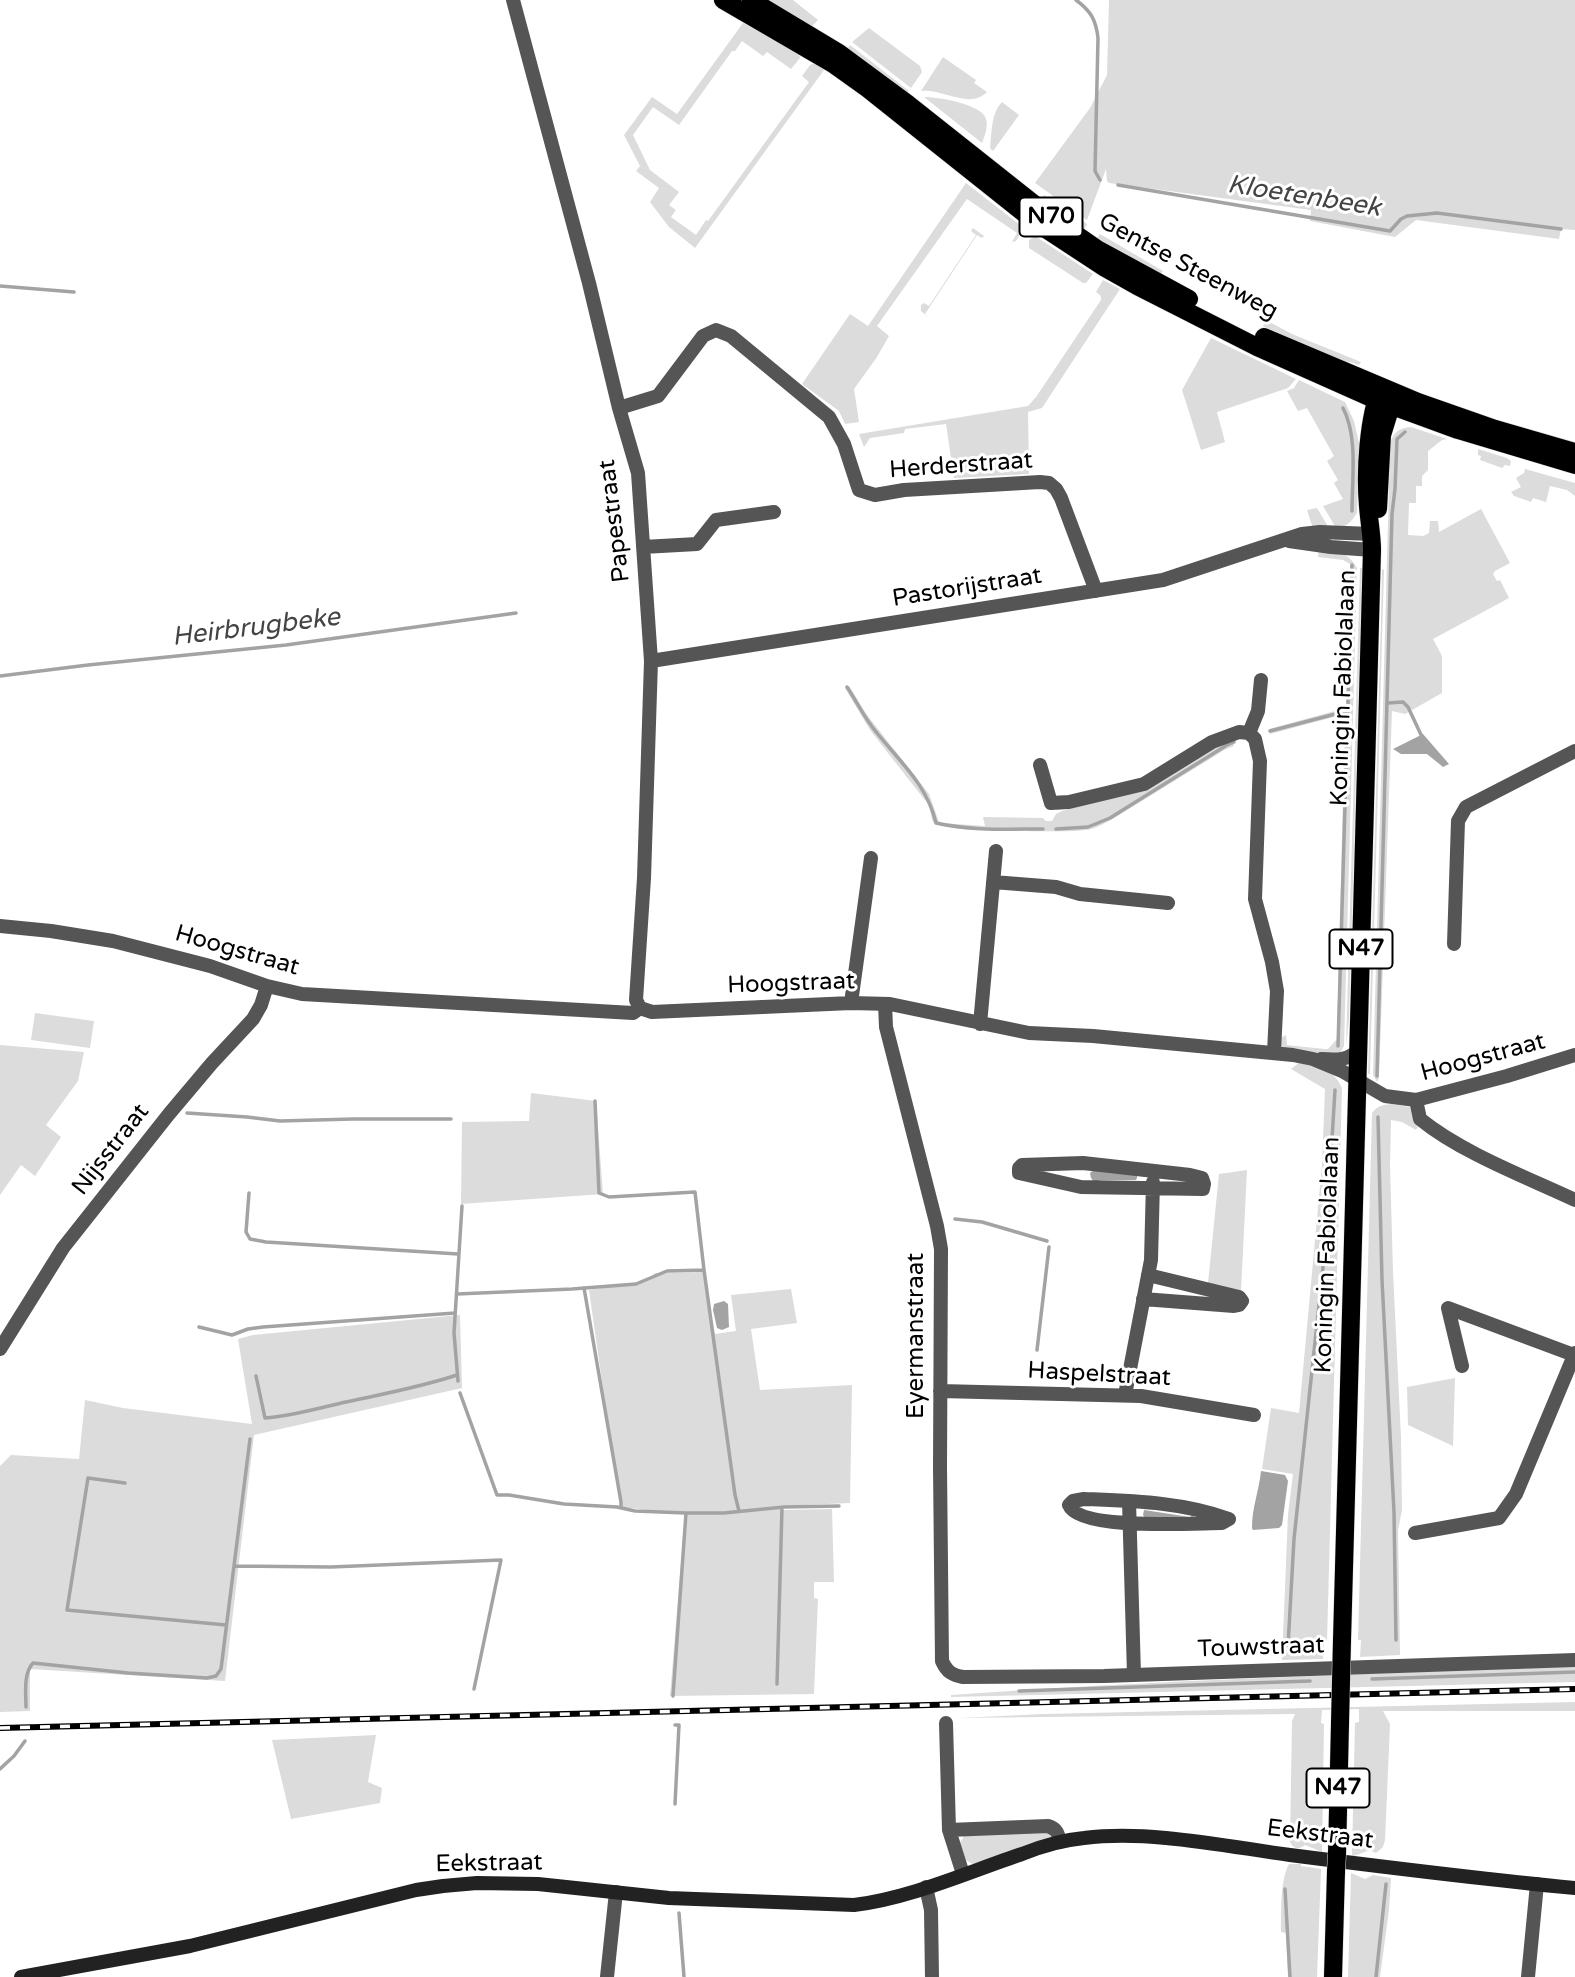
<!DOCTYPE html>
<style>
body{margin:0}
canvas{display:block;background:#fff}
</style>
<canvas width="1575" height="1977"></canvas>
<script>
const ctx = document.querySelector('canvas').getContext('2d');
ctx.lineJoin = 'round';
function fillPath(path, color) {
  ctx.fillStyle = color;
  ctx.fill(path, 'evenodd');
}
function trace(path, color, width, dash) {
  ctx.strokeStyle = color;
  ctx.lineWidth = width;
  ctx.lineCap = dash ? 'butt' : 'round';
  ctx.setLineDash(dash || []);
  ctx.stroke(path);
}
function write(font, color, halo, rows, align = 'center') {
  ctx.font = font + ' "Varela Round",sans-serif';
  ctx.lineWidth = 6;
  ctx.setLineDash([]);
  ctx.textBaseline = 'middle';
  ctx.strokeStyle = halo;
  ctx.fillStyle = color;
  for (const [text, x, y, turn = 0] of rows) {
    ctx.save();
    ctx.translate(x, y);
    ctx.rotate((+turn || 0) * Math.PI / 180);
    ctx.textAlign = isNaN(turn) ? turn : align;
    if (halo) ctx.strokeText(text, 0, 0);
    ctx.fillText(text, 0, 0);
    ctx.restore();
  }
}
const green = new Path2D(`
 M758,0H793L818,20L811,27Z
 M1109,0H1575V230L1561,229L1559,239L1416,220L1395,237L1310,221L1311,210L1109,183L1107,181L1106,169L1087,220L1035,183L1090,108L1107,75Z
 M743,23L799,54L800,58L791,69L767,52L763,56L742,41L735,51H732L679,125L653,107L633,135L650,170L679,192L669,205L676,210L671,217L696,235L706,220L708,221L809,82L802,76L810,65L815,63L824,70L695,248L669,227L650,202L659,188L636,171L640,166L624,135L652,97L677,114Z
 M869,28L920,66L922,72L911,88L852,42Z
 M850,45L909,91L906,95L847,49Z
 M943,57L976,80L974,83L987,92C970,110 942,88 921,91Z
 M924,97C938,97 974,103 984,115C990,123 985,135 982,143Z
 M1002,102L1019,115L993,151L990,148C992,132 991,113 1002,102Z
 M966,183L1024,228L1016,241L1012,242L1017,233L967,199L877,326L889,336L877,357L854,389L859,422L845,424L839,411L802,384L850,314L868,326Z
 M1044,195L1087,224L1084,230L1038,203Z
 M973,228L984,236L982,238L977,235L925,314L930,319L921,311V305L924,303L929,306L976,235L971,231Z
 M1100,234L1163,271L1160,275L1096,240Z
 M1035,236L1093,274L1086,283H1083L1029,248V240Z
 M1103,280L1120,289L1042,408L1028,412L1029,474L954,478L946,424L905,429L904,433L870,438L864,447L859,434L1028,406L1036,397L1101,300V296L1096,292Z
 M1266,320L1292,334L1361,362L1359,365L1350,362L1343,363L1263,326Z
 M1211,338L1296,379L1288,388L1217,412L1225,442L1201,450L1182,390Z
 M1299,380L1345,402L1354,421L1359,443L1357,513C1351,522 1347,527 1336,528L1323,506L1343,499L1334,483L1338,480L1327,461L1334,456L1307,408L1298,411L1287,391L1294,388Z
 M1411,427L1447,439L1442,440L1428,451V470L1422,476V486H1416V503H1409L1408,535L1423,536L1429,533L1430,521H1438L1439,532L1481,509L1510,563L1495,571L1493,574L1497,581L1500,580L1509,598L1433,639L1442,656V693L1405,714L1392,711L1379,1078L1377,1082L1373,1075L1390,447C1391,434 1398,428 1411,427Z
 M1478,449L1507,458L1511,461L1510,466L1505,465L1502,468L1480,460L1481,456L1478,455Z
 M1525,469L1575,483V496L1567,490L1550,486L1546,502L1533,498L1531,502L1514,496L1511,492L1521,487L1516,478L1524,473Z
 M1317,508L1329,528L1313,529L1307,510Z
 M1319,549C1335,551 1349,552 1357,568L1344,1046L1340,1053L1332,1058L1281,1047L1280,1038L1286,1035L1287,1045L1325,1049H1328L1337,1039L1345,714L1270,734L1269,729L1346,708L1350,564L1343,560L1318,557Z
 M1360,568H1362L1349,1020L1346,1046Z
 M1384,569L1370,1074H1368L1381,618L1382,570Z
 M849,686L867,715L929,794L939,822L941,823L985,826L983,817L1043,818L1046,821H1052L1056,814L1062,811L1142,789L1223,742L1232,739L1234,746L1226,749L1111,820C1103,824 1095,829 1086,830C1070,833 940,831 934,823C930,818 931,808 928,802L924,799L870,730L845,688Z
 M35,1013L94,1021L90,1048L31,1040Z
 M0,1045L84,1052L78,1081L46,1125L61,1137L35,1176L21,1165L0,1195Z
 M1300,1062C1319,1067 1334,1069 1342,1088L1327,1641H1324L1323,1659L1282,1660L1288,1514L1293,1474L1262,1469L1271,1408L1299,1413L1322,1165L1325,1089L1291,1069Z
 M531,1093L596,1101L603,1194L461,1204L462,1122L529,1121Z
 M1391,1104L1410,1107L1414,1123L1418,1127L1416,1130L1402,1122L1391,1120L1390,1165L1393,1272L1401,1437L1402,1510L1398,1530L1400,1655L1360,1657L1361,1640H1358L1372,1113C1377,1106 1382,1105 1391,1104Z
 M1247,1170L1241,1291L1208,1283L1219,1174Z
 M703,1272L715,1334L736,1331L731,1295L791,1289L797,1323L751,1329L760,1390L852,1385L850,1503L780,1506L782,1510L832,1509L834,1582H814V1598L818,1599L814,1694L670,1696L685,1514L620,1507L589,1290L645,1282L655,1273Z
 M460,1315L462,1388L254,1435L225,1681L30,1669V1711L0,1712V1466L11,1455L79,1459L85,1400L123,1408L252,1424L238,1339L253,1335Z
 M1455,1378L1453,1446L1408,1425L1407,1387Z
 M1575,1666V1682L951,1697V1695C1159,1680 1367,1674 1575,1666Z
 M1575,1702V1711H1383L1390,1724L1385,1840L1383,1847L1376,1853L1370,1850L1354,1856L1352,1855L1355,1723L1359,1722V1709L1322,1710L1321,1723L1324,1724L1322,1852L1305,1845C1299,1850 1293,1849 1290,1842L1292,1721L1295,1714L959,1718L1044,1714Z
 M376,1735L368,1782L382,1788L380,1803L291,1819L272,1740Z
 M1045,1832L1050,1833L1051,1837L1049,1840L974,1865L966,1860L960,1843L964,1836Z
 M1289,1864H1301V1866L1321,1869L1317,1977H1288L1286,1933L1281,1932C1281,1912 1280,1881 1289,1864Z
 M1351,1873L1365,1879L1373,1875L1391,1878L1389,1910L1380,1977H1348Z`);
const water = new Path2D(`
 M1423,734L1449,764L1443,767L1427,754H1401L1393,749Z
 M1094,1170L1137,1175V1178L1136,1180H1100L1095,1183L1091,1178L1090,1173Z
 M724,1301L728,1304L729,1327L722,1330L717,1328L713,1310L714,1304Z
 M1261,1471L1285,1475L1288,1481L1282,1525L1279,1528L1253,1530L1252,1528C1252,1507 1259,1491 1261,1471Z
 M1144,1510L1190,1517L1193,1515L1194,1518L1146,1519L1143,1515Z`);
const stream = new Path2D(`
 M1076,0C1091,11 1096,20 1098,38L1095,171L1100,180
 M1118,185L1390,231L1401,219L1407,216L1437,213L1561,229
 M0,286L74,292
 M1343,408C1358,436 1352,480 1352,511
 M0,676L88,665L286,645L516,613
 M847,687C857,702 865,719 877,733C901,763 927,785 936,823C971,831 1008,829 1043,829
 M1388,703L1403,702L1408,707L1423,739
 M1270,731L1347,711
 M1056,829L1088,827L1110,818L1227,745L1234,742
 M1338,1046L1352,565
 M1377,1076L1392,514L1395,489L1397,439L1405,432
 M187,1113L247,1117L280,1121L353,1119H451
 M1378,1117L1382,1280L1394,1512L1396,1640
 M249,1193L246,1232L250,1239L266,1242L458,1254
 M955,1219L982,1222L1047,1241
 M704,1270L735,1495L739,1511
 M584,1288L621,1502V1508
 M457,1294L572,1289L636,1284L667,1271L704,1270L695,1192L609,1197L599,1193L595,1101
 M199,1327L232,1335L248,1329L263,1327L455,1313
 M1037,1350L1049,1247
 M256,1376L265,1418C292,1416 319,1408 346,1402C383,1394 421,1387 457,1375
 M458,1381L454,1333L462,1206
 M460,1393L497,1495H509L564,1504L617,1507L635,1511L686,1513H724L784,1507L839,1506
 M125,1483L88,1478L67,1610L226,1625
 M234,1566L331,1567L501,1560L474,1689
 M1288,1646L1294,1539L1326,1239L1335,1090
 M1372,1679L1575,1672
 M777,1684L782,1508
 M1019,1691L1310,1681
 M673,1696L686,1513
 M26,1707C26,1693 23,1674 33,1663L128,1673L207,1678L216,1676L221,1669L250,1439
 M0,1769L14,1756L25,1741
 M675,1804L679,1725H675
 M1285,1889L1290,1977
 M679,1913L684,1977
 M1376,1977L1386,1884`);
const street = new Path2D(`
 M513,0L589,283L619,408L638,473L651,661L644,878L636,1000L640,1008
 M619,408L658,396L703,336L716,330L731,336L829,417L844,444L859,490L875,495L904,490L1040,482L1049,483L1056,489L1061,498L1096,591
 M1289,541L1331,547L1372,550
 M643,547L697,544L716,520L774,512
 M651,661L1163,580L1302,534L1320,532L1372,534
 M1249,733L1258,711L1261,680
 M1040,765L1051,803L1069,802L1144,784L1212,742L1239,732L1249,733L1255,739L1260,761L1255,899L1272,962L1277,991L1274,1052
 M993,882L1056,887L1080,894L1168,903
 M0,926L51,931L113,941L210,966L267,986L302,994L633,1013L640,1008L652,1012L851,1003L890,1004L1029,1033L1093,1036L1293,1055L1313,1059L1342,1071L1385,1096L1416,1100L1507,1076L1575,1055
 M1454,944L1458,821L1466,807L1575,751
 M851,1003L871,858
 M885,1004L886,1027L937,1226L941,1249L940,1467L942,1661C947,1672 952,1675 963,1677L1104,1676L1575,1660
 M980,1024L996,851
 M1321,1059C1336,1060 1349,1061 1359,1049
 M1416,1100L1420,1119C1462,1153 1526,1177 1575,1200
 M1083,1163L1190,1175L1202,1178L1204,1184L1203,1189L1081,1187L1019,1173V1168L1022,1165Z
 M1143,1299L1234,1306L1239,1305L1242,1301L1239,1297L1148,1275
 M0,1349L63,1248L169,1114L212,1063L253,1019L261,1005L267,986
 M1462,1366L1448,1308L1574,1355
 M940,1391L1141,1396L1254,1415
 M1125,1395L1151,1260L1153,1182
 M1084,1499C1133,1501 1183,1502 1229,1519L1222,1523C1195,1523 1079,1531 1069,1505L1073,1501Z
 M1129,1501L1134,1675
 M1415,1533L1499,1518L1516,1494L1575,1353
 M946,1723L949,1830L963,1874
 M949,1830L1048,1826C1057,1829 1058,1833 1060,1842
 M926,1887L931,1910L932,1977
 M607,1977L616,1892
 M1528,1977L1537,1884`);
const secondary = new Path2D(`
 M21,1977L190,1946L416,1890L443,1886L477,1883L538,1884L669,1898L854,1905C911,1898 968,1872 1022,1854C1042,1846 1062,1840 1084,1838C1150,1830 1224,1846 1290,1855C1384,1867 1480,1879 1575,1888`);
const primary = new Path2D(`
 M723,0L833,64L868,89L1035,222L1105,268L1137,286L1257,347L1376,400L1458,430L1575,465
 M751,0L839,53L908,104L1048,215L1097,249L1189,299
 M1264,337L1418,402L1495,429L1575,452
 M1378,509L1382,435L1394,396
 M1342,1640L1372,550C1372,535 1369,521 1368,506C1365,472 1368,418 1381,387
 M1337,1854L1340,1723
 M1333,1977L1336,1871`);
const rail = new Path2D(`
 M0,1728L1575,1689`);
const primaryBridge = new Path2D(`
 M1340,1723L1342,1640
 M1336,1871L1337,1854`);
const shields = [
 [1051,217,63],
 [1361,949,63],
 [1338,1788,63]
];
const shieldNames = [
 ["N70",1051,217],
 ["N47",1361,949],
 ["N47",1338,1788]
];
const streetNames = [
 ["Gentse Steenweg",1188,267,28],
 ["Herderstraat",961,466,-4],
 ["Papestraat",615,521,-97],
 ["Pastorijstraat",967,588,-9],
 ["Koningin Fabiolalaan",1344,688,-88],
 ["Hoogstraat",237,951,16],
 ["Hoogstraat",791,984,-2],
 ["Hoogstraat",1483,1058,-15],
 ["Nijsstraat",111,1150,-52],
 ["Koningin Fabiolalaan",1328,1255,-88],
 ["Eyermanstraat",917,1336,-90],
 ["Haspelstraat",1099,1375,3],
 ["Touwstraat",1261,1648,-2],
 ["Eekstraat",1320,1835,7],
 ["Eekstraat",489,1864,-1]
];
const waterNames = [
 ["Kloetenbeek",1304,197,9],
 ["Heirbrugbeke",256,628,-7]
];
fillPath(green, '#dcdcdc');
fillPath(water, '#a3a3a3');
trace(stream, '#a3a3a3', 3.5);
trace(primary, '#dbdbdb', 19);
trace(street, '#555', 14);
trace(secondary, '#222', 14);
trace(primary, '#000', 18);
trace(rail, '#000', 6);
trace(rail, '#fff', 3.5, [10]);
trace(primaryBridge, '#dbdbdb', 19, []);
trace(primaryBridge, '#000', 18);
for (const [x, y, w] of shields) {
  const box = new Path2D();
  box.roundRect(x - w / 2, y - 19.5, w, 39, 5);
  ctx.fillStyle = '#fff';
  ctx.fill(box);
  trace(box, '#000', 2);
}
write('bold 23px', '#000', null, shieldNames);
write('24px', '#000', '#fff', streetNames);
write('italic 26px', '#444', '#fff', waterNames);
</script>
